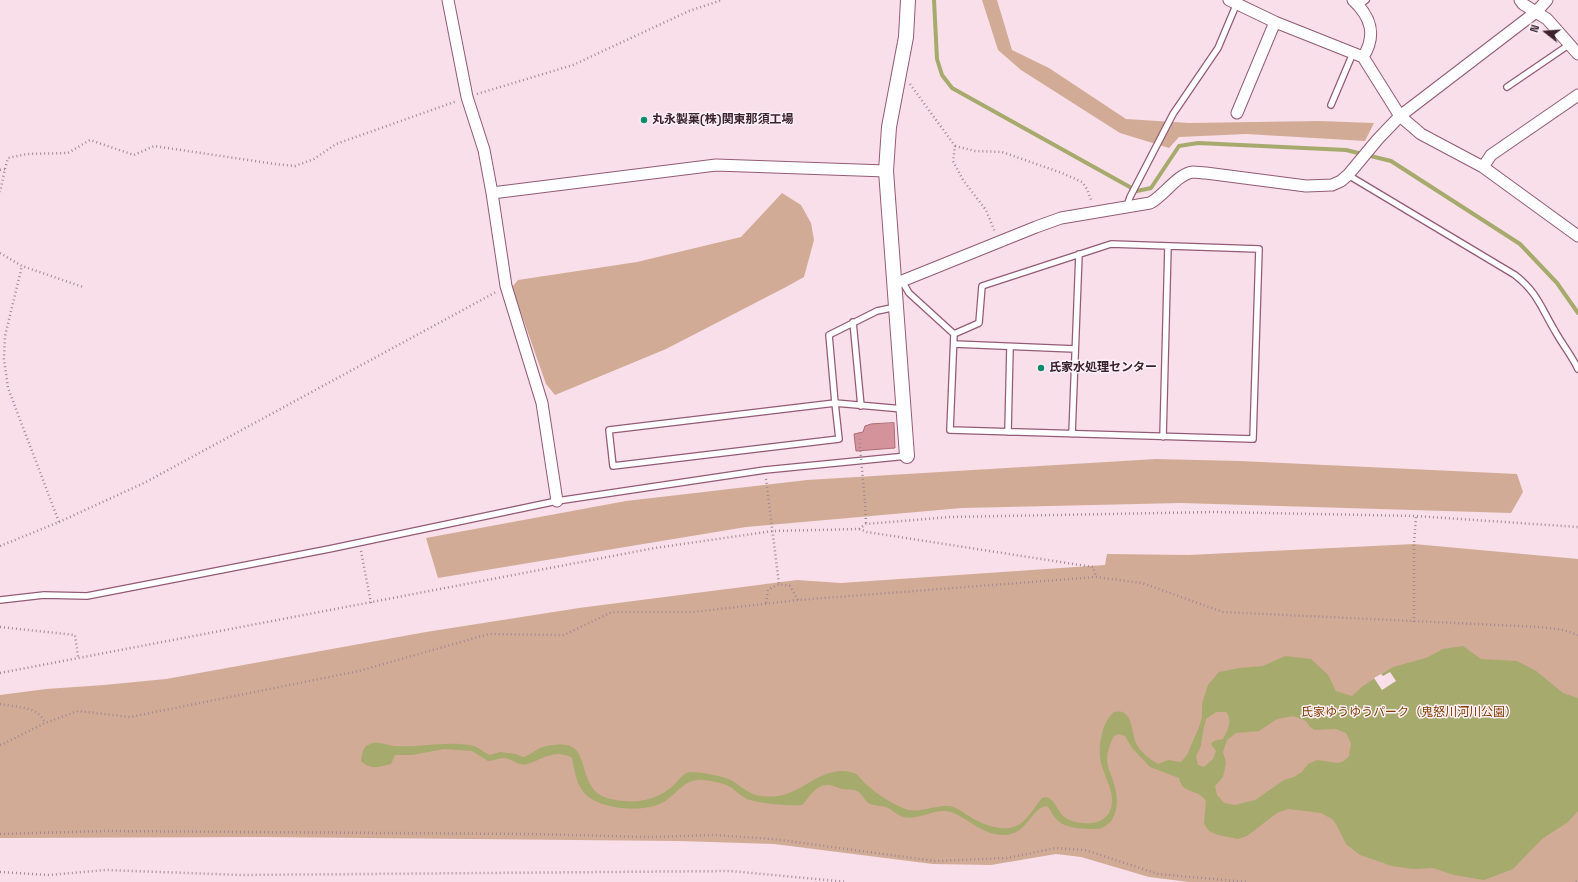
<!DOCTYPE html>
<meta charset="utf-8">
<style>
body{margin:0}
#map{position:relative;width:1578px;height:882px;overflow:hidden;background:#f9dfe9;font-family:"Space Grotesk",sans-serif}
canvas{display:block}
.north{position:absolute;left:1526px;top:12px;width:40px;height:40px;-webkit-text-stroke:3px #fdf0f5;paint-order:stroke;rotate:287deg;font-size:11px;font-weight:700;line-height:16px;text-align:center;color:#3b232e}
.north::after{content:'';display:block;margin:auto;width:14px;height:18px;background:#3b232e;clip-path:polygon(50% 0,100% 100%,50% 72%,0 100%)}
</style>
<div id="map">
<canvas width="1578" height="882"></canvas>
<div class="north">N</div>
</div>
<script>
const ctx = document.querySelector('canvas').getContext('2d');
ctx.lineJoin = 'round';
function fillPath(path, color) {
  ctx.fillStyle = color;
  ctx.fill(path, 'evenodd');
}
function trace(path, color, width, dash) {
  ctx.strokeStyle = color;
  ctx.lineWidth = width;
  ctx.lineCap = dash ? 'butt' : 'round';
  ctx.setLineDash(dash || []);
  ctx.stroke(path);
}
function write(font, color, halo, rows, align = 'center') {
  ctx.font = font + ' "Space Grotesk","Noto Sans JP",sans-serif';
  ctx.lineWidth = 3;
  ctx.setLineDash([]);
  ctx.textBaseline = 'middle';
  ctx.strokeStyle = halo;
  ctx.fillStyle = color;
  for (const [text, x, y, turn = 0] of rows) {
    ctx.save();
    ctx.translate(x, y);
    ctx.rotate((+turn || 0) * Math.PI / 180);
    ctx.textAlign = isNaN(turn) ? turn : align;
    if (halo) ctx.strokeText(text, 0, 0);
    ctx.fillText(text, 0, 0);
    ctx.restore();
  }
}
const green = new Path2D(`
 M982,0H997L1012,50L1049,68L1126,119L1189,123L1319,121L1374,123L1365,141L1246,134L1179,137L1169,148L1120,133L1021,70L998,50Z
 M782,193L801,205L811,223L814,240L804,277L786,287L666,349L555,395L546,384L512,287L518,280L637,262L741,237Z
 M1156,459L1240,461L1517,474L1523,492L1511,513L1181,503L962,508L746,527L438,578L426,538L626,501L807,480Z
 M1414,544L1578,559V882H1189L1149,877L1081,857L1056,854L991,865L933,864L774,844L679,841L263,837L0,838V695L46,689L104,685L166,679L426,632L579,608L797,580L841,583L1105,565L1107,554L1189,555Z`);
const water = new Path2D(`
 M1463,646L1481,659L1517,661L1536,671L1563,693L1578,698V811L1568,822L1542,839L1513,869L1484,880L1454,875L1433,868L1413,869L1392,866L1360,855L1346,844L1336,824L1332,819L1321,813L1288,809L1277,813L1247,836L1238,839L1218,835L1209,831L1204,824L1206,801C1198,788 1182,795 1179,778L1150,767L1132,748L1125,736L1119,734L1114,736C1110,743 1107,752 1107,760C1107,766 1110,772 1112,778C1117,792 1120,806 1112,820C1109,824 1102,829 1097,829C1084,829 1065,829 1056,819C1052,815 1051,810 1047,806C1030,808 1028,835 1004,835C982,835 970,819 951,812C936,807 918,821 903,817C897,815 893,810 888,808C882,805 875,806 870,804C864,801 863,794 857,791C853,789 847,790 842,789C838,788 833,785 828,785C816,784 809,798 802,805C785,806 763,804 747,799C741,796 737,792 732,788C724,783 713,781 703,780C684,778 677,795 662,803C642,813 595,810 582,790C576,782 574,768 572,758C555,748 542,760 527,764C519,767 512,758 503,758C499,758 493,761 488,761L472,751L457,750L444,749L412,755H395L391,764C380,767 370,770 361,761C362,756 362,748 368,745C377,740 385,745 394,746C421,748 447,740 474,746C480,748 484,753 490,755L500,752L516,754L523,757C532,755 537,747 547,746C591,737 576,769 595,791C602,798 613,800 623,801C642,803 659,798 673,786C679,780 683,772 692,772C701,772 722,776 731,780C738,784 744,790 751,793C758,797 770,797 778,796C805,792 824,763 854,773C859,775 863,782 867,785C877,794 891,803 903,808C916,815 933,805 948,806C957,807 964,813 972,818C985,826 1006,833 1020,824C1029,818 1035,806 1042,798L1046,797C1059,801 1055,815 1072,821C1088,826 1111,824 1112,802C1113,789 1104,776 1101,763C1098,747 1101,723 1114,712C1134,707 1131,735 1137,745C1141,752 1150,760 1158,764L1168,760L1181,762L1187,755L1199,727L1202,717V704L1208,685L1219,672L1240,668L1263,666L1285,656L1311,659L1328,675L1336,691L1352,696L1363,686L1393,667L1426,658L1443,649ZM1216,712H1226C1233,721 1228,729 1223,739L1214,741L1211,744L1216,751L1213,759L1204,767L1198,765L1196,756L1201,746L1203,731L1206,719ZM1293,716L1306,721L1310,727L1315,730L1336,729L1346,733L1351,743L1349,756L1344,761L1338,763L1317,760L1308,764L1302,772L1294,777L1284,780L1255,800L1235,805L1224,803L1217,795L1215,786L1223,777L1226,763L1223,752L1227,740L1236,733L1259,731L1277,719Z`);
const pier = new Path2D(`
 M1390,672L1396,681L1382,690L1374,678L1381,674L1383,676Z`);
const stream = new Path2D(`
 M934,0L937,59L942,75L952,88L1137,191L1151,188L1179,146L1198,143L1346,150L1391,161L1520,244L1557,283L1578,313`);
const building = new Path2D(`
 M894,423L895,448L856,451L854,434L863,432L865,426L871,424Z`);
const path = new Path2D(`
 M910,84L955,146L953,161L963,180L986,210L995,232
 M477,94L573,65L689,11L722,0
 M955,146L975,151L1002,152L1062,173L1082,182L1087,189L1092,202
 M5,169L8,158L27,154L68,153L90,140L134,155L154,146L275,164L295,166L314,159L336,144L457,101
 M0,170L5,169L0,192
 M0,253L22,266L83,287
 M860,439V447
 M766,479L779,584
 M865,502L866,524
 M59,522L144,483L496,292
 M859,529L867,532L1093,567L1096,577
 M0,546L59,522L8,388L4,359L5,336L22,266
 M361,551L371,603
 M766,603L768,590L779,584L790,586L798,600
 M1414,622V544L1416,516
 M0,627L75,635L78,657
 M0,673L655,548L773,531L859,529L866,524L950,517L1214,512L1416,516L1578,527
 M0,704C15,707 39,706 45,723
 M0,745L3,744L45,723L78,711L130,717L359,671L489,634L564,635L612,612H694L798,600L1096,577L1142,583L1223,612L1540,627L1563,630L1578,635
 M0,834L106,831L531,834L649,837L715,835L773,839L935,861L1007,858L1056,848L1085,850L1158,874L1247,882
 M0,872L49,875L106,870L241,875L731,871L847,882
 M1576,882L1578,881`);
const service = new Path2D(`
 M1359,5L1366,0
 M1507,87L1570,44
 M1331,105L1353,53
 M1348,175L1515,275C1538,293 1541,308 1555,331C1562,344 1572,356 1578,369
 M1127,206L1130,197L1173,114L1218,48L1237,3
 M902,281L909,293L954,334L950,430L1253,439L1259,249L1111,244L982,286L979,323L954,334
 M896,307L877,311L829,335L835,403L609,430L613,466L839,439L835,403L903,409
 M853,322L861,406
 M954,344L1075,349
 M1008,432L1010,347
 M1072,434L1079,254
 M1163,437L1168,246
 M0,600L44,595L87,596L329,549L557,501L765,470L907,456`);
const minor = new Path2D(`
 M448,0L467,97L484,150L492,193L716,165L886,171
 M1229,0L1275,22L1363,57L1400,116L1421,134L1483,167L1578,236
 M1353,0C1371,17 1377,35 1363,57
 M1520,0L1523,4L1547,19L1578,54
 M1237,113L1275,22
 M1483,167L1491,155L1578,95
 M492,193L506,286L542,403L557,501
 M894,282L902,281L1036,227L1061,218L1150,203C1164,196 1177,174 1193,172C1197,172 1202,173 1206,173L1306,186L1332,185L1341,181L1348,175L1378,139L1400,116L1536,12L1547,0`);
const tertiary = new Path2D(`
 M907,456L886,171L889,127L906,37L908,0`);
const pathBridge = new Path2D(`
 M860,447L865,502`);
const markers = [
 [644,120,4,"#0d8b6e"],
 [1041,368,4,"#0d8b6e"]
];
const poiNames = [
 ["丸永製菓(株)関東那須工場",652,120],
 ["氏家水処理センター",1049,368]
];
const parkNames = [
 ["氏家ゆうゆうパーク（鬼怒川河川公園）",1409,713]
];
fillPath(green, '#d1ab95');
fillPath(water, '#a6aa6d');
fillPath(pier, '#f9dfe9');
trace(stream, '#a6aa6d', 4);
fillPath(building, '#d4929a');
trace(building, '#ab6c74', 1);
trace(service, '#935b75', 8);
trace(minor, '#935b75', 13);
trace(tertiary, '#935b75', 16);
trace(path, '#a28994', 2.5, [1, 3]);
trace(service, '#fff', 5.5);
trace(minor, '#fff', 11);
trace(tertiary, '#fff', 14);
trace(pathBridge, '#a28994', 2.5, [1, 3]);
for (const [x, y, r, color] of markers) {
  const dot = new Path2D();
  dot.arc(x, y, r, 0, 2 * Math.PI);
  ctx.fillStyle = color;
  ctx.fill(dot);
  trace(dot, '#fdf0f5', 1.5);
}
write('bold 12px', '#3b232e', '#fdf0f5', poiNames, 'left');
write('12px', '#813c03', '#fdf0f5', parkNames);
</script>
